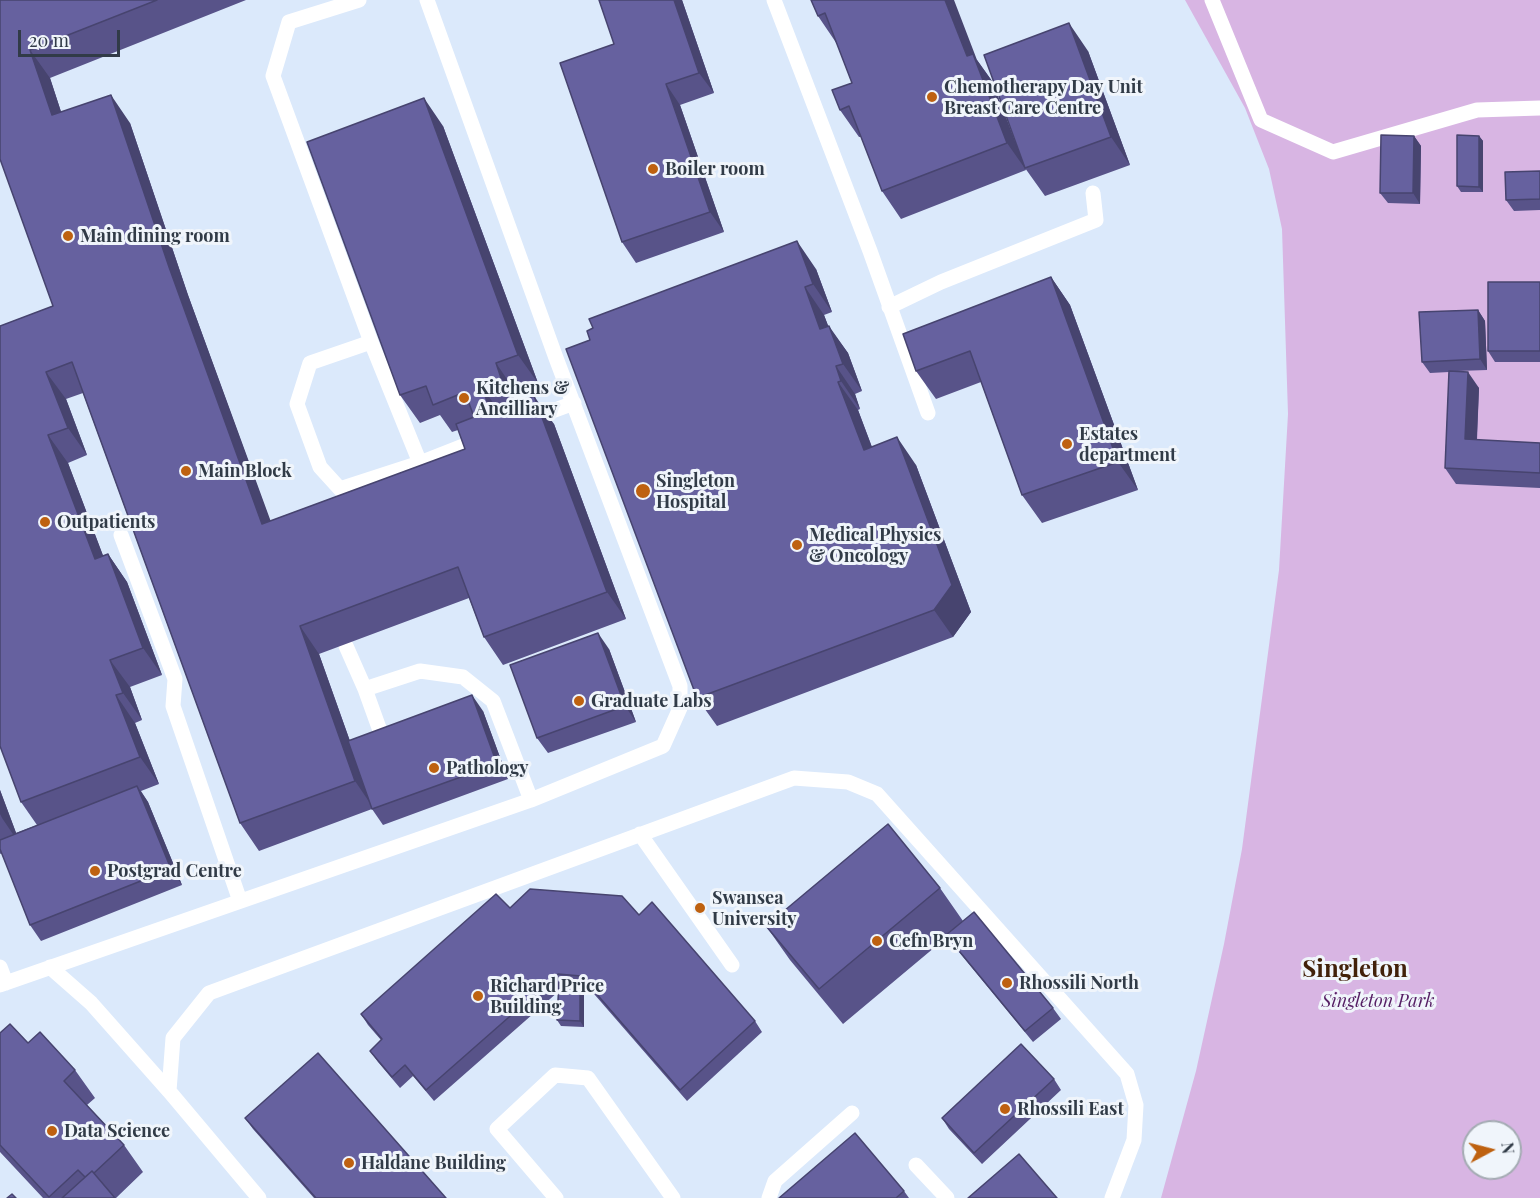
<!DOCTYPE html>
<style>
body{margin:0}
#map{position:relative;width:1540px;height:1198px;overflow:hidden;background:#dbe9fb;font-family:"Playfair Display",serif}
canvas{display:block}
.north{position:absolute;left:1462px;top:1120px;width:60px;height:60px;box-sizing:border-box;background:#f0f5fb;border:2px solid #a4abb3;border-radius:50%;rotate:83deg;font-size:16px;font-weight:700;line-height:24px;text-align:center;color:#313b47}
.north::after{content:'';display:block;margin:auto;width:21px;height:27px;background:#be6110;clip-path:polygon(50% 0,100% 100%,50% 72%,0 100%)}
.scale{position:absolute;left:18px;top:30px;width:102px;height:27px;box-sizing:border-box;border:3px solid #313b47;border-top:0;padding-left:8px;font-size:18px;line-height:21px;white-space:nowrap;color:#313b47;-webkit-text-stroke:4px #f0f5fb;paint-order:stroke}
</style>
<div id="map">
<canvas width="1540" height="1198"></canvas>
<div class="north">N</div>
<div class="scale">20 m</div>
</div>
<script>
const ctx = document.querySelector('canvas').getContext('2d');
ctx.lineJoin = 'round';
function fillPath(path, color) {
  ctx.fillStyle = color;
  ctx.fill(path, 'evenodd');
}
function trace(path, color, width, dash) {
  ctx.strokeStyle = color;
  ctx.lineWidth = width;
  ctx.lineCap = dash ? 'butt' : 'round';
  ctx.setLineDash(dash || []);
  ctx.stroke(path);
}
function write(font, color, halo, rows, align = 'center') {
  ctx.font = font + ' "Playfair Display",serif';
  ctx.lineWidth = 6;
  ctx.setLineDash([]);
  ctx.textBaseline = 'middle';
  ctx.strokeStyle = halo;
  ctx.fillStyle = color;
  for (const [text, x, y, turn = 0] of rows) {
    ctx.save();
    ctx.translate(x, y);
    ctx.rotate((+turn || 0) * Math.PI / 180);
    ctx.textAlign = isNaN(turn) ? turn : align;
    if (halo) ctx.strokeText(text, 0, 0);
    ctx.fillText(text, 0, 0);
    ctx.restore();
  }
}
const green = new Path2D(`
 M1185,0H1540V1198H1161L1196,1071L1224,944L1242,849L1279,570L1288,414L1282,229L1269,169L1245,108ZM1474,1132H1510V1168H1474Z`);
const lane = new Path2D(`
 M359,0L289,22L273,76L371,342L420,463
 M774,0L870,251L928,413
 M1212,0L1261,120L1333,152L1477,110L1540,108
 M889,307L941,282L1096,220L1093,193
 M371,342L310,363L297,404L320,467L340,489L420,463L481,439
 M528,420L574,403
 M121,535L175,679L173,706L240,901
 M346,646L365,689L383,739
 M365,689L420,671L463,677L493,701L531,800
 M640,834L732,965
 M0,967L6,983
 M50,967L91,1003L169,1091L259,1198
 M0,985L531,800L663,746L680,708V686L556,358L427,0
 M169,1091L173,1038L209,993L794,778L848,782L877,794L1127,1074L1136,1105L1134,1140L1112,1198
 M916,1165L947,1198
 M556,1198L497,1129L555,1075L588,1078L673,1198
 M769,1198L775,1181L852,1113`);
const wall = new Path2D(`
 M0,0H246L50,78L61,112L130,123L188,295L270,521L465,449L458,430L452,432L440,415L420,423L400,395L443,126L538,383L515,391L519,402L554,424L626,619L503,665L484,637L469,598L319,654L350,741L483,711L508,779L383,825L372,809L259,851L240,823L83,393L66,399L87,455L68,463L103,556L108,554L127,582L162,675L130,687L142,720L135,723L159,784L141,791L148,802L182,885L41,941L30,925L2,853L0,854V790L16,833L37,825L21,802L1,748H0V326L53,306Z
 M682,0L714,93L680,105L724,232L636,263L622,242L614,44Z
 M811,0L977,60L992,81L1026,170L901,219L882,191L861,137H859L840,110L852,83L837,44L818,16Z
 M1088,51L1130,165L1045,196L1025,168Z
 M1414,136L1421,146L1420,204L1388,203L1380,193Z
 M1479,136L1483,141V192H1461L1457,186Z
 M1540,171V210L1514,211L1506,200Z
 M816,269L832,312L824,315L828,326L848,353L862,391L855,394L860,409L858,410L872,447L916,465L971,612L953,637L717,726L697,698L590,340L593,328Z
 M1051,277L1070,305L1138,490L1042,523L1022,495L981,382L936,399L916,371Z
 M1540,282V362H1495L1488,351Z
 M1478,310L1485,321L1487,370L1458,371L1479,388L1477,440L1540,443V488L1456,484L1445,468L1449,372L1430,373L1422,362Z
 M609,649L636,722L548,753L537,738Z
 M940,888L963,921L1053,1008L1061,1019L1033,1042L954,946L947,937L843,1024L790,960L766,926Z
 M510,908L639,915L755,1021L762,1032L687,1101L588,987L584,986V1027L561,1026L557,1020L558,992L434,1101L413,1076L400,1088L378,1062L370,1051L381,1040L368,1025L361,1014Z
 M0,1033L28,1043L75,1070L95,1098L87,1105L124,1145L143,1172L116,1198H43L0,1152Z
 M1054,1079L1061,1090L982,1164L949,1129L942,1118Z
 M245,1118L446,1198H314L253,1129Z
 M904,1191L909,1198H779Z`);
const shadedWall = new Path2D(`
 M674,0H682L714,93L699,73Z
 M945,0H954L977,60L992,81L1026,170L1007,143L967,56Z
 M1069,23L1088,51L1130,165L1111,137Z
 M30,50L50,78L71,142L52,115Z
 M666,84L680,105L724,232L710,212Z
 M111,95L130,123L188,295L282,552L262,524L169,267Z
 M424,98L443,126L538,383L518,355Z
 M1414,136L1421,146L1420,204L1413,193Z
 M1479,136L1483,141V192L1479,187Z
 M797,241L816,269L832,312L813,284Z
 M1051,277L1070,305L1138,490L1118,462Z
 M805,287L824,315L840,356L820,329Z
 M1478,310L1485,321L1487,370L1480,359Z
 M829,326L848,353L862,391L843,364Z
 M496,363L515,391L520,406L501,378Z
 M836,366L855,394L860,409L841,381Z
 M46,372L66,399L87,455L68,428Z
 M1468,372L1479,388L1476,455L1465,439Z
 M838,382L858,410L883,477L864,450Z
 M481,385L500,413L491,412Z
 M534,396L554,424L626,619L607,592Z
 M48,435L68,463L115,587L95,559Z
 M897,437L916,465L971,612L953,637L934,610Z
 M108,554L127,582L162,675L143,648Z
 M300,626L319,654L374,809L355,781Z
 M598,633L609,649L636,722L625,706Z
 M110,660L130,687L142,720L123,693Z
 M116,695L135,723L159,784L140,757Z
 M472,695L483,711L508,779L497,764Z
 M137,786L148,802L182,885L171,869Z
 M0,790L21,846L2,818L0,814Z
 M580,981L584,987V1027L580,1021Z`);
const building = new Path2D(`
 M0,0H157L30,50L52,115L111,95L169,267L262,524L465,449L456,424L474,417L465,392L433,405L426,386L400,395L307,142L424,98L518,355L496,363L501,378L481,385L491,412L534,396L607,592L484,637L458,567L300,626L355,781L240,823L72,362L46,372L68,428L48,435L95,559L108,554L143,648L110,660L123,693L116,695L140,757L21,802L0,746V326L53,306L0,159Z
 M599,0H674L699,73L666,84L710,212L622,242L560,63L614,44Z
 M811,0H945L967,56L973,54L1007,143L882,191L849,106L840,110L832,90L852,83L825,13L818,16Z
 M1069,23L1111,137L1025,168L984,55Z
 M1381,135L1414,136L1413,193H1380Z
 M1457,135L1479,136V187L1457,186Z
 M1540,171V199L1506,200L1505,172Z
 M797,241L813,284L805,287L820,329L829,326L843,364L836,366L841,381L838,382L864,450L897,437L952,585L934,610L697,698L566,349L590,340L587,331L593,328L589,319Z
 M1051,277L1118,462L1022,495L970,351L916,371L903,334Z
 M1488,282H1540V351H1488Z
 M1478,310L1480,359L1422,362L1419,312Z
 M1449,371L1468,372L1465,439L1540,443V473L1445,468Z
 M598,633L625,706L537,738L510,665Z
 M472,695L497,764L372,809L348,741Z
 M137,786L171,869L30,925L0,849V840Z
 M888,824L940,888L819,989L766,926Z
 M530,889L622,896L639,915L652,902L755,1021L680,1090L581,976L558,974L426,1090L405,1065L392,1077L370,1051L382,1039L361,1014L496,894L510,908Z
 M974,912L1053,1008L1025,1031L946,935Z
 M562,980L580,981V1021L557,1020L559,983Z
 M10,1024L28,1043L40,1032L75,1070L64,1081L124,1145L94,1173L92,1171L85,1177L78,1170L49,1197L0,1145V1033Z
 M1021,1044L1054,1079L974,1153L942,1118Z
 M318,1053L446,1198H316L245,1118Z
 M855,1133L904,1191L896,1198H779Z
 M1019,1154L1057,1198H968Z
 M92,1171L115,1198H62Z
 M12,1194L16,1198H7Z`);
const markers = [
 [932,97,6,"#be6110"],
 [653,169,6,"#be6110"],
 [68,236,6,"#be6110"],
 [464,398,6,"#be6110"],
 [1067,444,6,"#be6110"],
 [186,471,6,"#be6110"],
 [643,491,8,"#be6110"],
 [45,522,6,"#be6110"],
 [797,545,6,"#be6110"],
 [579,701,6,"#be6110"],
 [434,768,6,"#be6110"],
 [95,871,6,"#be6110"],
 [700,908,6,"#be6110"],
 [877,941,6,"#be6110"],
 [1007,983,6,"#be6110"],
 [478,996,6,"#be6110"],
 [1005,1109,6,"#be6110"],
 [52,1131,6,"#be6110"],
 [349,1163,6,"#be6110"]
];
const poiNames = [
 ["Chemotherapy Day Unit",944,87],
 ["Breast Care Centre",944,108],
 ["Boiler room",665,169],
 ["Main dining room",80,236],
 ["Kitchens &",476,388],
 ["Ancilliary",476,409],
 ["Estates",1079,434],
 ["department",1079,455],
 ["Main Block",198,471],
 ["Singleton",656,481],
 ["Hospital",656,502],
 ["Outpatients",57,522],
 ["Medical Physics",809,535],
 ["& Oncology",809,556],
 ["Graduate Labs",591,701],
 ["Pathology",446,768],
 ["Postgrad Centre",107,871],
 ["Swansea",712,898],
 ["University",712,919],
 ["Cefn Bryn",889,941],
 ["Rhossili North",1019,983],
 ["Richard Price",490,986],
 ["Building",490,1007],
 ["Rhossili East",1017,1109],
 ["Data Science",64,1131],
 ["Haldane Building",361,1163]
];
const parkNames = [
 ["Singleton Park",1378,1001]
];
const districtNames = [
 ["Singleton",1355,970]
];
fillPath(green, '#d8b5e3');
trace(lane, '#fff', 15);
fillPath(wall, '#585389');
fillPath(shadedWall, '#47446f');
fillPath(building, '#66619f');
trace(building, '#47446f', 1.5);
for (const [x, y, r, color] of markers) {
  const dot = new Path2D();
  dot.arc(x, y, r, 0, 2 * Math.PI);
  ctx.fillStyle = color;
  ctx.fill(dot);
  trace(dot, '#f0f5fb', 2);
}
write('bold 18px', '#313b47', '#f0f5fb', poiNames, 'left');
write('italic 18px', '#551e64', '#f0f5fb', parkNames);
write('bold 24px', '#41210a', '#f0f5fb', districtNames);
</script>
